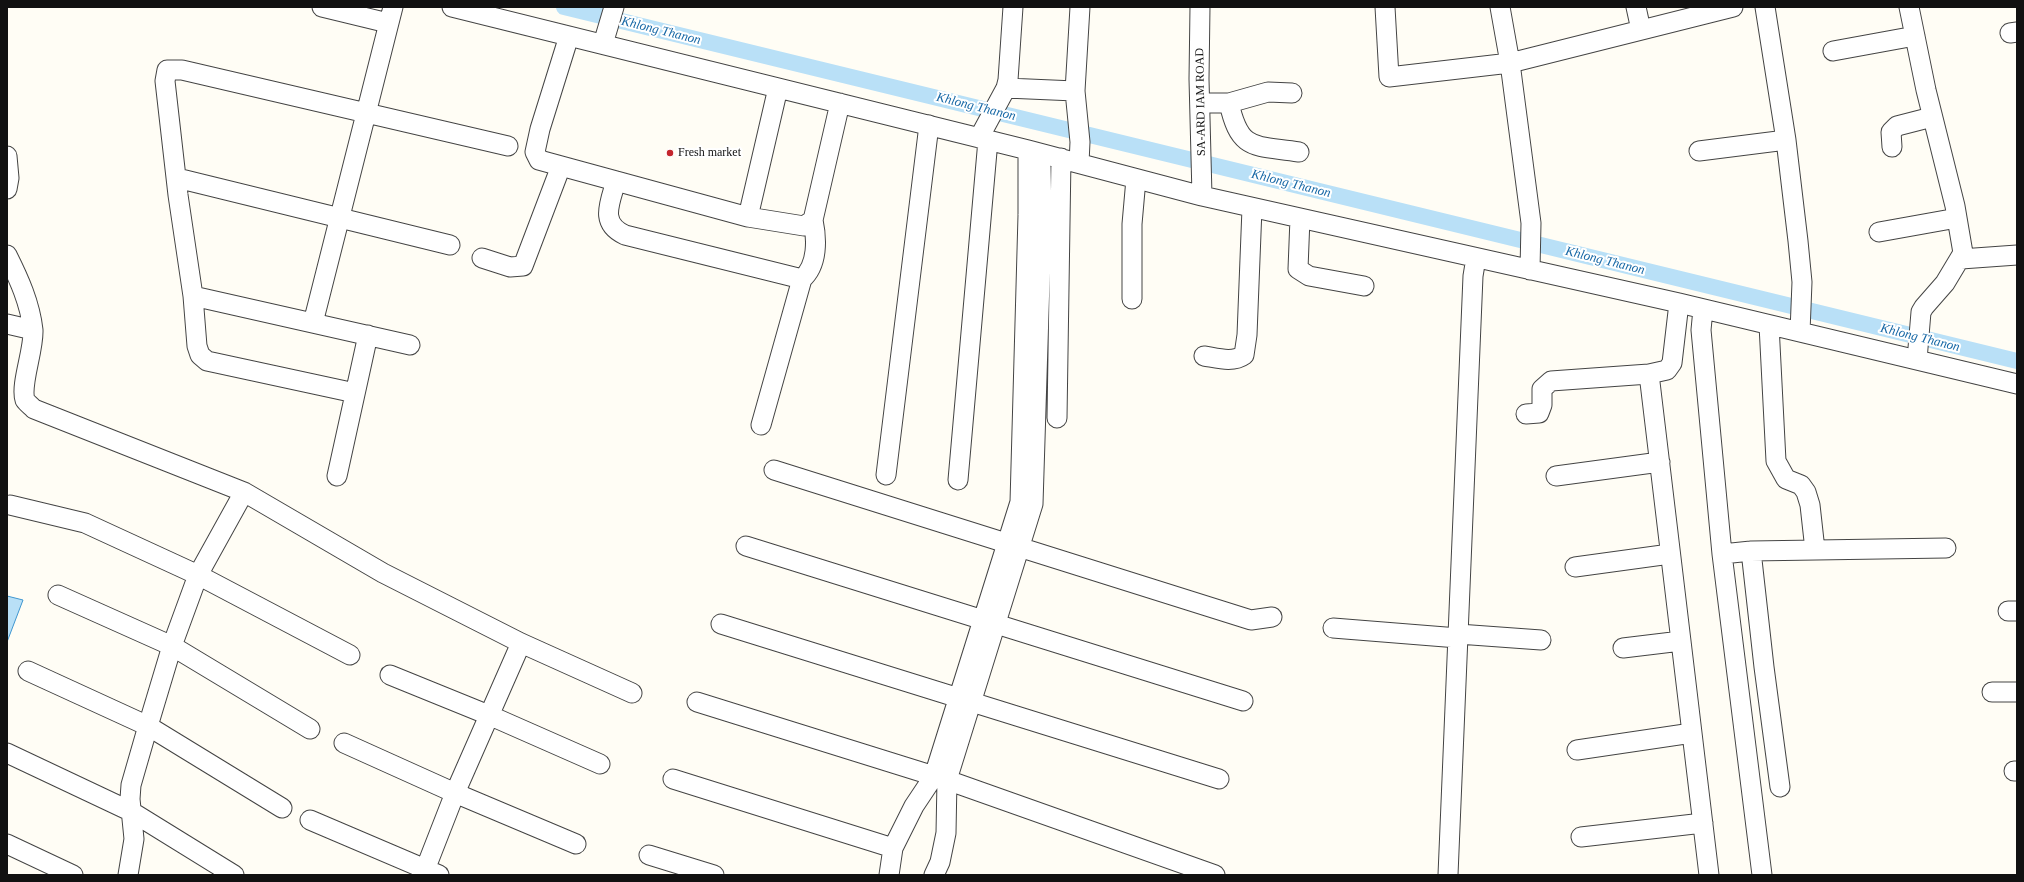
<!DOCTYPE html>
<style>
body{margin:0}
#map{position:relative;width:2024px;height:882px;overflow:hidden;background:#fffdf5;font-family:Georgia,serif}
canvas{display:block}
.frame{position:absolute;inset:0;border:8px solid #111;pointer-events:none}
</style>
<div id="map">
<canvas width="2024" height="882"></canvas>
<div class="frame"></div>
</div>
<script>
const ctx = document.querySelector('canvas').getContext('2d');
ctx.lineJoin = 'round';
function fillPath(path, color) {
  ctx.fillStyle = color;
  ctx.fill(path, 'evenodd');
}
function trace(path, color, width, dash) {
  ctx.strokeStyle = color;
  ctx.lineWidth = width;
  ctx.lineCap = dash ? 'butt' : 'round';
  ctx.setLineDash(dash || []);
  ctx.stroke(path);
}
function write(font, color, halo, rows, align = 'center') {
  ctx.font = font + ' Georgia,serif';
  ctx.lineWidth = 4;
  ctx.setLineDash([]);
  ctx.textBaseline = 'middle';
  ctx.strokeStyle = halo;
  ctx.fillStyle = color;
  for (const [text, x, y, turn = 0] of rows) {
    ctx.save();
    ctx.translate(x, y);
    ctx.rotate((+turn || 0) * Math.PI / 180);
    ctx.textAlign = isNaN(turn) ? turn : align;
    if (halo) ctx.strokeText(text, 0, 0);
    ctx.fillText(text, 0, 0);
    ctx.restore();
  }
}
const water = new Path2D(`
 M7,596L23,600L7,642Z`);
const canal = new Path2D(`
 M564,7L2017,361`);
const minor = new Path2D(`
 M322,7L388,23
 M452,7L1028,150L1202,196L1679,303L2017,384
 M1200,7L1199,79L1202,196
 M1385,7L1389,77L1510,63L1500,7
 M1636,7L1641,30
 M1765,7L1786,140L1798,241L1802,282L1800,332
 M1909,7L1926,90L1955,206L1963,253L1945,283L1924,307L1921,312L1917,360
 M2010,33L2017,32
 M569,36L540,129L535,152L539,160L748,217L804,226L813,220L840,103
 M603,44L614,7
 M1833,51L1915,36
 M1006,88L1075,91
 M1200,103H1229L1268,92L1292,93
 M1229,103C1240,152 1254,145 1299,152
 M979,138L1006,88L1008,80L1013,7
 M1892,147L1891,132L1897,126L1932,117
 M1699,151L1786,140
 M7,156L9,178L7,189
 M1079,163L1080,142L1075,91L1080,7
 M177,178L450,245
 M616,181C610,203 599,223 625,235L802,279C818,265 817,239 813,220
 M748,217L778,88
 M1300,218L1298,269L1309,276L1364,286
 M1879,232L1957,218
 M7,255C19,279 30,303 33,330C34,350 20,385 25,400C27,403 31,406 34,409L244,492L383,573L521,643L632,693
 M482,258L510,267L523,266L561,166
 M1961,259L2017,255
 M1530,270L1531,223L1510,63L1733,7
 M193,296L410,345
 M1132,299V224L1136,179
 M1703,309L1701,330L1722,554L1762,875
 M313,323L393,7
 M7,324L33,330
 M1769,325L1776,461L1786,479L1801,485L1806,492L1810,505L1815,550
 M1204,356C1217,358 1233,363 1244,355L1247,335L1252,208
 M1649,374L1709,875
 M355,393L207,361L200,355L197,346L193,296L178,195L165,81L167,70H182L508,146
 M1526,414L1539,413L1542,405V389L1551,381L1649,374L1667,370L1672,363L1679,303
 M1057,418L1061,158
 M761,425L802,279
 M774,470L1251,620L1272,617
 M886,475L929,125
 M337,476L368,335
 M1556,476L1660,462
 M958,480L988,140
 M10,505L85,523L198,575L350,655
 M746,546L1243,701
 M1751,551L1764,667L1780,787
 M1722,554L1751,551L1946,548
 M1575,567L1670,554
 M58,595L172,646L310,729
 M2008,611H2017
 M721,624L1219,779
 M1333,628L1458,638
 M1458,634L1541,640
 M1623,648L1681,641
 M28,671L148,726L282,808
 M390,675L491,716L600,764
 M1992,692H2017
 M697,702L947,780L1215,875
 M344,743L455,793L576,844
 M1577,750L1692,733
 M7,753L132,812L234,875
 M2014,771H2017
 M673,779L893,848
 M310,820L439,875
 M1581,837L1703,823
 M7,844L73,875
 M649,855L714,875
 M128,875L134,839L130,799L131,785L148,726L172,646L198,575L244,492
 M423,875L455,793L521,643
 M889,875L893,848L914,806L934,776L1020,502L1028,215V150
 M934,875L940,862L946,833L947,780L1033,504L1042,216L1041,167
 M1448,875L1473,276L1476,258`);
const markers = [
 [670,153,4,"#c4262e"]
];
const streetNames = [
 ["SA-ARD IAM ROAD",1201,102,-91]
];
const poiNames = [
 ["Fresh market",678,153]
];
const waterNames = [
 ["Khlong Thanon",661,31,14],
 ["Khlong Thanon",976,107,14],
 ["Khlong Thanon",1291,184,14],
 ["Khlong Thanon",1605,261,14],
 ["Khlong Thanon",1920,338,14]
];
fillPath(water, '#b9e0f7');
trace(water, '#3f96cf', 1);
trace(canal, '#b9e0f7', 16);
trace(minor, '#444', 21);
trace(minor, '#fff', 19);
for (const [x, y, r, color] of markers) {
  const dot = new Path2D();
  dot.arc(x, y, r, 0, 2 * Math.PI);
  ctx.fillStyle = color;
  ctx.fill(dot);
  trace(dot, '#fff', 1.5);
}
write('12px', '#111', '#fff', streetNames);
write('12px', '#111', '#fff', poiNames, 'left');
write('italic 13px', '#1768a6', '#fff', waterNames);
</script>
